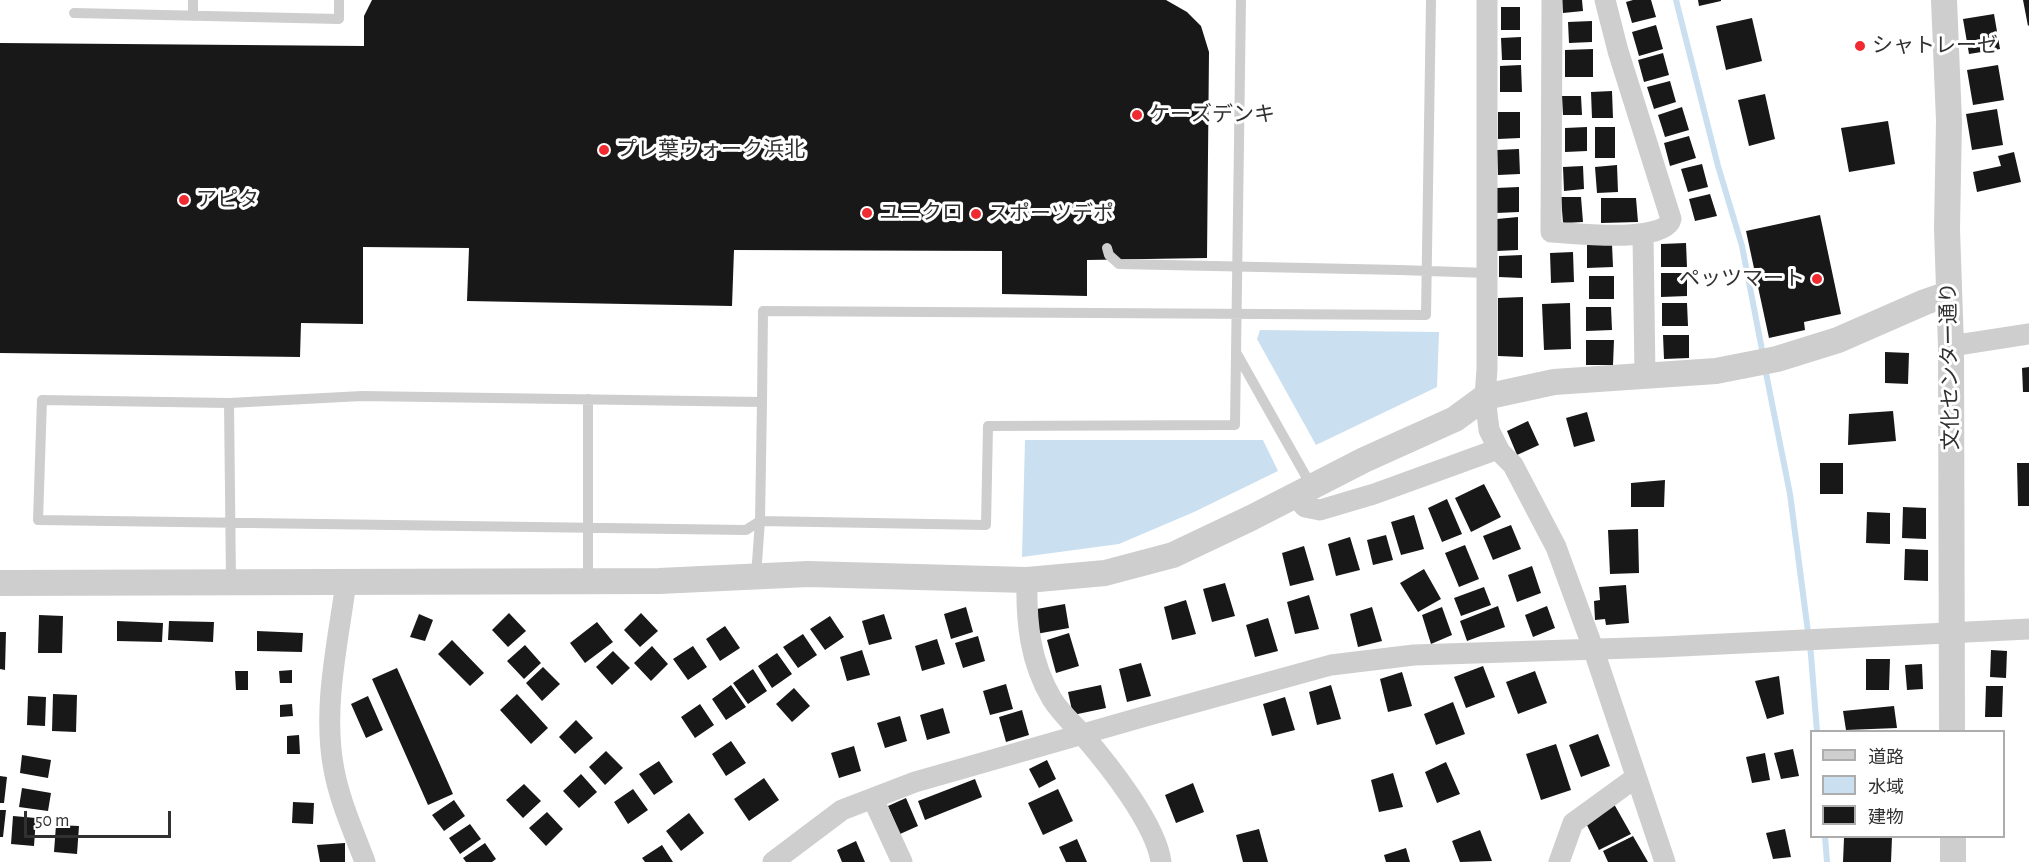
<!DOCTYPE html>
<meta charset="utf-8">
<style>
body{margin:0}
#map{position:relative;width:2029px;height:862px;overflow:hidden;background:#fff;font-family:"Alegreya Sans","Noto Sans JP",sans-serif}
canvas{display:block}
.legend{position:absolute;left:1810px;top:730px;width:195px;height:108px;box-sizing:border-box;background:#fff;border:2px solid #adadad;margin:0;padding:8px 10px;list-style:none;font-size:18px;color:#313131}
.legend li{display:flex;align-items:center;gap:12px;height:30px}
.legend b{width:30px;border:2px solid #adadad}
.scale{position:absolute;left:24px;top:811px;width:147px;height:27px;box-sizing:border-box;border:3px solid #313131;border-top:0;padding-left:8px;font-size:18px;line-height:21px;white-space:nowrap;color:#313131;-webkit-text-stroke:4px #fff;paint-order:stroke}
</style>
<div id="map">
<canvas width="2029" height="862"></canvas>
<ul class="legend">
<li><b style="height:8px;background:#cecece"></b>道路</li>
<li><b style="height:16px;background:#cadfef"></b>水域</li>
<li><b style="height:16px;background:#181818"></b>建物</li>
</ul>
<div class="scale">50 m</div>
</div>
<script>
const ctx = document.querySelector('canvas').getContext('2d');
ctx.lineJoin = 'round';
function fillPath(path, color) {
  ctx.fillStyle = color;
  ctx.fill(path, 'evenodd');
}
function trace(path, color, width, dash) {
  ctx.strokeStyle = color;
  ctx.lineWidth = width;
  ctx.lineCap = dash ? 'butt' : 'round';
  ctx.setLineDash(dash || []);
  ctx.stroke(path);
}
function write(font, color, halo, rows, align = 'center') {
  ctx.font = font + ' "Alegreya Sans","Noto Sans JP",sans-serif';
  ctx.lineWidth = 6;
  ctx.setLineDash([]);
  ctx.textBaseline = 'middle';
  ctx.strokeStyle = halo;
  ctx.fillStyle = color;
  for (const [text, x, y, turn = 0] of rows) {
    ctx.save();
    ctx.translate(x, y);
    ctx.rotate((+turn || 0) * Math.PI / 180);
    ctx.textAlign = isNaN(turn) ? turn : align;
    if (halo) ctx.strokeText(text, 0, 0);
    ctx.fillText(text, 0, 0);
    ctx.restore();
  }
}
const water = new Path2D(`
 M1260,330L1439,332L1437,387L1316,445L1257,339Z
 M1025,440H1263L1278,471L1194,512L1119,544L1022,557Z`);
const stream = new Path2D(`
 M1676,0L1718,166L1742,246L1763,355
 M1765,368L1790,494L1811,655L1817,732
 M1825,836L1827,862`);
const building = new Path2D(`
 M372,0H1166L1187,12L1201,26L1209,52L1207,258L1087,260V296L1002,294V251L734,250L732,306L467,301L469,248L363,247V324L301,323L300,357L0,353V43L364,46V16Z
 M1562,0H1582L1583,11L1563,13Z
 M1633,0H1651L1656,17L1632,23L1626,2Z
 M1698,0H1721V1L1699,6Z
 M2023,0H2029V25L2028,26Z
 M1501,7H1520V30H1501Z
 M1994,14L2000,49L1969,54L1963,19Z
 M1752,18L1762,61L1726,70L1716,26Z
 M1592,21V42L1569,43L1568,22Z
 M1656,25L1663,49L1639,56L1632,32Z
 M1521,37V60H1502L1501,38Z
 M1593,49V77H1565V50Z
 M1663,53L1669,75L1644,82L1638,60Z
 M1521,65L1522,92H1500V66Z
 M1998,65L2004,100L1973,105L1967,70Z
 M1670,81L1676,102L1654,109L1647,87Z
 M1612,91L1613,118H1592L1591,92Z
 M1765,94L1775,139L1749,146L1738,100Z
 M1562,96H1581L1582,115H1563Z
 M1682,107L1689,130L1665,137L1658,115Z
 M1997,109L2003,145L1972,150L1966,114Z
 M1498,112H1520V138L1498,139Z
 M1888,121L1895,164L1849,172L1841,128Z
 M1587,127V151L1565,152V128Z
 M1595,127H1615V158H1595Z
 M1689,136L1696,158L1670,166L1664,143Z
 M1519,149L1520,174L1498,175L1497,150Z
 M2014,152L2021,182L1977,192L1973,172L2001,166L1998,156Z
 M1702,164L1708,187L1688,192L1681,169Z
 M1617,165L1618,192L1597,193L1595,167Z
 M1583,166L1584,189L1564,191L1563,167Z
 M1519,187V212L1496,213V188Z
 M1710,194L1717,216L1695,221L1689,199Z
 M1561,197H1581L1583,222L1563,223Z
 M1601,198H1636L1638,222L1601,223Z
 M1820,215L1841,314L1804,322L1805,330L1769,338L1746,231Z
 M1518,217V250L1497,251V219Z
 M1686,243L1687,267H1661V244Z
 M1612,244L1613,267L1587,268V245Z
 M1573,252L1574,282L1551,283L1550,253Z
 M1522,255V278L1499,277V256Z
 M1661,273H1687V296L1661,297Z
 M1589,276H1614V299H1589Z
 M1523,297V357L1498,356V298Z
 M1570,303L1571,349L1544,350L1542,304Z
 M1662,303H1687L1688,326H1662Z
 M1586,307H1611L1612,330L1586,331Z
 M1663,335H1689V358L1664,359Z
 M1586,340H1614L1613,365H1586Z
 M1885,352L1909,353L1908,384L1885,383Z
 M2029,367V392H2023L2022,368Z
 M1893,411L1896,441L1848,445L1849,414Z
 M1587,412L1595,441L1574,447L1566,418Z
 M1528,421L1539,445L1517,455L1507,431Z
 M1820,463H1843V494H1820Z
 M2017,463H2029V506H2018Z
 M1665,480L1664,507H1631V483Z
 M1484,484L1501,517L1471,532L1455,498Z
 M1447,499L1462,534L1442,542L1428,508Z
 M1903,507L1926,508V539L1902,538Z
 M1867,512L1890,513V544L1866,543Z
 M1414,515L1424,549L1401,555L1391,522Z
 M1511,525L1521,549L1493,560L1483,536Z
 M1638,529L1639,573L1610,574L1608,530Z
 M1386,535L1393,560L1373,565L1367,540Z
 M1350,537L1360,570L1336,576L1328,544Z
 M1465,545L1479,579L1459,587L1445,553Z
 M1304,546L1314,580L1290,586L1282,553Z
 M1905,549L1928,550V581L1904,580Z
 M1532,566L1541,593L1517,602L1508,575Z
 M1424,569L1441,599L1418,612L1400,583Z
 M1225,583L1235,616L1212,622L1203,589Z
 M1626,585L1629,623L1606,625L1605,619L1595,620L1594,601L1600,600L1599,587Z
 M1484,587L1491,605L1461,616L1454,598Z
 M1309,595L1319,629L1295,634L1287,602Z
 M1186,600L1196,634L1172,640L1164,607Z
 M1065,604L1069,628L1036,634L1031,610Z
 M1498,606L1505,627L1467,641L1460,621Z
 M1547,606L1555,628L1533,637L1525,615Z
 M966,607L973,632L951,639L944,614Z
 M1372,607L1382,641L1358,647L1350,614Z
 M1442,607L1452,635L1431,644L1422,615Z
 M509,613L526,631L508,647L492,630Z
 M641,613L658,631L640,647L624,630Z
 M419,614L433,620L425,641L410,637Z
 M884,614L892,639L869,645L862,621Z
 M39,615L63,616L62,653H38Z
 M830,616L844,637L825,650L810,629Z
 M1268,618L1278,651L1255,657L1246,625Z
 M117,621L163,623L162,642L117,641Z
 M169,621L214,622L213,642L168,640Z
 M597,622L613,642L585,663L570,643Z
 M725,626L740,648L720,661L706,639Z
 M257,631L303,633L302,652L257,651Z
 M0,632H6L5,670L0,669Z
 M1069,633L1079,666L1056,673L1047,640Z
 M803,634L817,655L798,668L783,647Z
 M978,636L985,661L963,668L955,643Z
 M937,639L945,664L922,671L915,646Z
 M452,640L484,673L470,686L438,654Z
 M525,645L541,663L524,679L507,661Z
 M652,646L668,664L651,681L634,663Z
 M693,646L707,667L688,680L673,659Z
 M862,650L870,675L847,681L840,657Z
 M1991,650L2007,651L2006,678L1990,677Z
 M613,651L630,668L612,685L596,667Z
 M777,653L792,674L772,688L758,666Z
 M1866,659H1890L1889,690H1866Z
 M1141,663L1151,696L1127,702L1119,669Z
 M1922,664L1923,689L1907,690L1905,665Z
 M1483,666L1495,697L1466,708L1454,677Z
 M543,667L560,684L542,701L526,683Z
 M397,668L453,794L428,805L372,679Z
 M753,669L767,691L748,704L733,683Z
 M292,670V683H280L279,671Z
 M235,671H248V690H236Z
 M1535,671L1547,703L1518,714L1506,682Z
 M1402,672L1412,706L1388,712L1380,679Z
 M1779,676L1784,714L1767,719L1755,681Z
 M1006,684L1013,709L990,715L983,691Z
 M731,685L746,707L726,720L712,699Z
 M1101,685L1106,708L1073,715L1068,692Z
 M1331,685L1341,719L1317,725L1309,692Z
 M1986,686H2003L2002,717H1985Z
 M794,688L810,706L792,722L776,704Z
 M53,694L77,695L76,732L52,731Z
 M517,694L548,728L531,744L500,710Z
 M28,696L46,697L45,726L27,725Z
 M368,696L383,730L366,738L351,704Z
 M1285,697L1295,730L1272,736L1263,704Z
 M1453,702L1465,734L1436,745L1424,714Z
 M292,704L293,716L280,717V705Z
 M700,704L714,725L695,738L681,717Z
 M1894,706L1897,728L1846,730L1843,711Z
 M943,708L950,733L927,740L920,715Z
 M1022,710L1029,735L1006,742L999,717Z
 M900,716L907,741L885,748L877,723Z
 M576,720L593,738L575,754L559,737Z
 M1598,734L1610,766L1581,777L1569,745Z
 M299,735L300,754H287V736Z
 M731,741L746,763L726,776L712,754Z
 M1556,744L1571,790L1541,800L1526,754Z
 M854,746L861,771L839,778L831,753Z
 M1793,749L1799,776L1781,779L1774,753Z
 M606,751L623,768L605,785L589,767Z
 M1765,753L1770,780L1752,783L1746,757Z
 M22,755L51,760L48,778L20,773Z
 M1047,760L1056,779L1039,788L1029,769Z
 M659,761L673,782L654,795L639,774Z
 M1446,762L1460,794L1437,803L1425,772Z
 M1393,773L1403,807L1379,812L1371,780Z
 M581,774L597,792L579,808L563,791Z
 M0,776L7,777L4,803H0Z
 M764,778L779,800L749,821L734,799Z
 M975,779L982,797L925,820L918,801Z
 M1193,783L1204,812L1176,823L1165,795Z
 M524,784L541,801L523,818L506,800Z
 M22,788L51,793L48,811L19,807Z
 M633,789L648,810L628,824L614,802Z
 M1058,789L1073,821L1043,835L1028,803Z
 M906,798L918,826L900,834L888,806Z
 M454,800L465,816L444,831L432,815Z
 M293,802L314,803L313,824L292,823Z
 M1614,804L1631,834L1599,850L1584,819Z
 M0,810H6L3,837H0Z
 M547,812L563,829L546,846L529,828Z
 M689,813L704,833L681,851L666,831Z
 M13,816L36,818L34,846L11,844Z
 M470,824L481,839L460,854L449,838Z
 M56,825L79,826L77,854L54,852Z
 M1259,829L1268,862H1243L1236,835Z
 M1785,829L1791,857L1773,859L1766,833Z
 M1480,830L1492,861L1460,862L1452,841Z
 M1633,836L1648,862H1608L1603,851Z
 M1892,837L1891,862H1843L1844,838Z
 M1077,839L1087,862H1066L1059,847Z
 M856,841L865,862H842L837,850Z
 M345,843V862H320L317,845Z
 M485,843L496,859L492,862H466L463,858Z
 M662,845L673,862H645L642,858Z
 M1406,848L1410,862H1386L1384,855Z`);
const service = new Path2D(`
 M193,0V16
 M74,13L339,19V0
 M1400,270L1487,273
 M1237,354L1312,487
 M588,399V581
 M229,403L42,400L38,520L746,530L760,521L986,525L988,426L1235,425L1241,0
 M756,576L760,521L762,402
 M231,582L229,403L362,396L762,402L763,311L1426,315L1431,0`);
const minor = new Path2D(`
 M1487,0V369L1485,397L1489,430L1500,452L1513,465L1556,547L1593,648L1665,862
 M1552,0L1551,232C1574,233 1665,244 1671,219L1618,51L1605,0
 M1643,235L1645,376
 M1951,346L2029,334
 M1295,496L1305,507L1320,510L1374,494L1498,449
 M1027,580C1026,622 1030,662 1052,699C1060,712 1072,723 1082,734C1108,764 1156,824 1161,862
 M346,582C338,643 322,708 334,770C340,802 354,832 365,862
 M873,799L902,862
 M773,862L842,810L915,782L1146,716L1331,665L1414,655L1661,647L2029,629
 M1559,862L1573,823L1635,778`);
const tertiary = new Path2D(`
 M1944,0L1949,121L1947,229L1951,346L1952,732
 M0,583L659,581L808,574L1027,580L1105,573L1173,555L1251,518L1364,460L1455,419L1485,397L1554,382L1716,371L1777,359L1838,340L1925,302L1948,294
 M1953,836V862`);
const serviceBridge = new Path2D(`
 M1107,248L1109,255L1119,264L1400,270`);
const markers = [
 [1860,46,6,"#ef2b31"],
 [1137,115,6,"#ef2b31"],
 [604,150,6,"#ef2b31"],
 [184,200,6,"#ef2b31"],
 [867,213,6,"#ef2b31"],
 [976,214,6,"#ef2b31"],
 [1817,279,6,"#ef2b31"]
];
const poiNames = [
 ["シャトレーゼ",1872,46],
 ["ケーズデンキ",1149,115],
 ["プレ葉ウォーク浜北",616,150],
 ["アピタ",196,200],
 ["ユニクロ",879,213],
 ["スポーツデポ",988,214],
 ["ペッツマート",1805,279,"right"]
];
const streetNames = [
 ["文化センター通り",1950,366,-91]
];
fillPath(water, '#cadfef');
trace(stream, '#cadfef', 6);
fillPath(building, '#181818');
trace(service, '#cecece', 10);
trace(minor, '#cecece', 21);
trace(tertiary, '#cecece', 26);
trace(serviceBridge, '#cecece', 10);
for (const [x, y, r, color] of markers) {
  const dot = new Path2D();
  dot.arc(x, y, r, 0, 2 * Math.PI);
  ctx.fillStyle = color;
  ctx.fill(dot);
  trace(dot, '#fff', 2);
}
write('21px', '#313131', '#fff', poiNames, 'left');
write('21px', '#313131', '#fff', streetNames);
</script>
